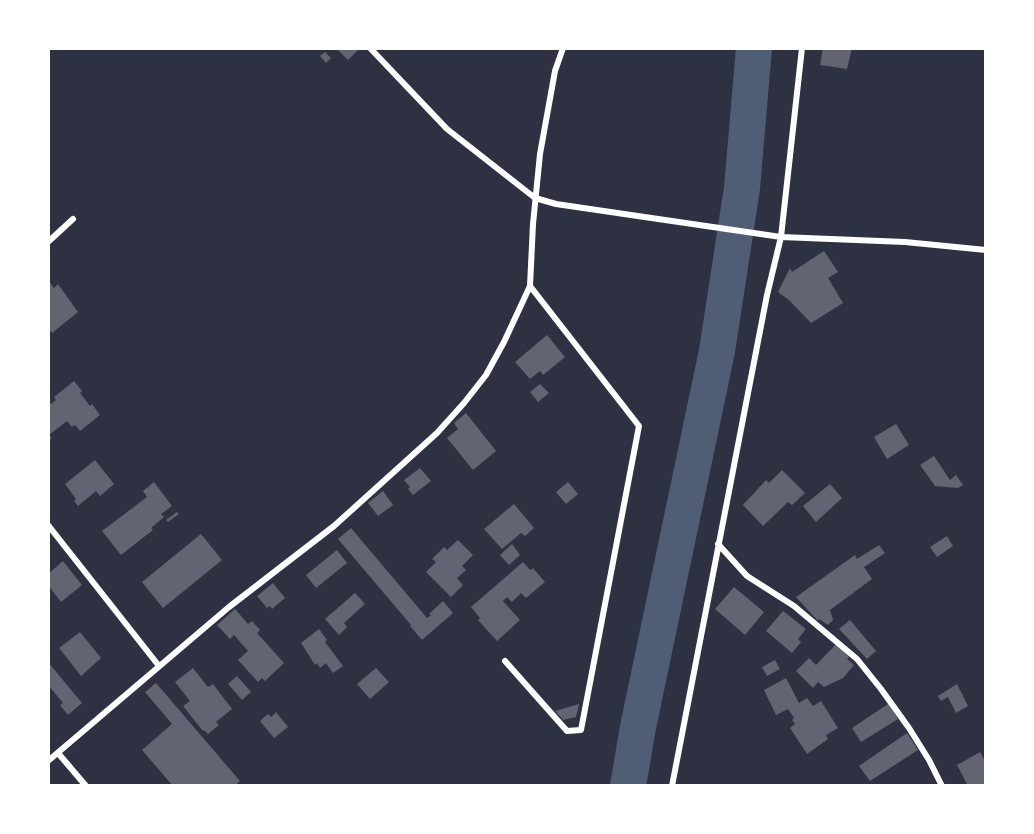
<!DOCTYPE html>
<style>
body{margin:0}
#map{position:relative;width:1034px;height:834px;overflow:hidden;background:#2d3142;font-family:Raleway,sans-serif}
canvas{display:block}
.frame{position:absolute;inset:0;border:50px solid #fff;pointer-events:none}
</style>
<div id="map">
<canvas width="1034" height="834"></canvas>
<div class="frame"></div>
</div>
<script>
const ctx = document.querySelector('canvas').getContext('2d');
ctx.lineJoin = 'round';
function trace(path, color, width, dash) {
  ctx.strokeStyle = color;
  ctx.lineWidth = width;
  ctx.lineCap = dash ? 'butt' : 'round';
  ctx.setLineDash(dash || []);
  ctx.stroke(path);
}
function fillPath(path, color) {
  ctx.fillStyle = color;
  ctx.fill(path, 'evenodd');
}
const river = new Path2D(`
 M628,786L638,727L717,351L742,188L754,48`);
const building = new Path2D(`
 M336,48H360L348,60Z
 M823,48H852L847,69L820,65Z
 M325,52L331,58L326,63L320,56Z
 M824,251L838,272L828,278L843,303L811,323L790,301L778,292L790,268L792,272Z
 M48,280L54,288L58,284L78,312L52,333L48,328Z
 M547,335L565,357L543,375L540,371L530,379L515,362Z
 M74,381L82,391L80,393L90,406L92,404L100,415L80,431L75,425L72,427L67,421L49,435L52,438L48,441V400L51,404L56,400L54,397Z
 M540,384L549,393L538,402L530,392Z
 M466,413L496,451L473,470L447,438L458,429L454,423Z
 M896,424L909,445L887,459L874,437Z
 M934,456L950,480L956,475L963,485L958,488L935,486L920,465Z
 M95,460L114,484L100,496L96,491L78,506L74,501L76,499L65,484Z
 M420,468L431,481L413,495L408,489L410,487L404,480Z
 M782,470L805,493L792,505L788,502L763,526L743,505L766,480L769,483Z
 M154,482L172,506L161,514L164,517L151,528L153,530L121,555L102,531L147,497L143,491Z
 M568,482L578,494L566,504L556,492Z
 M830,484L842,498L816,522L803,506Z
 M383,491L393,505L378,516L368,503Z
 M514,504L534,528L525,536L521,533L502,549L484,529Z
 M177,512L179,514L168,522L166,520Z
 M351,528L427,618L431,615L429,614L443,601L453,613L422,640L410,626L411,625L338,539Z
 M201,534L222,560L163,608L142,582Z
 M947,536L953,546L937,557L930,547Z
 M458,540L473,555L462,566L466,570L457,578L463,585L451,597L426,572L436,562L432,559L444,547L447,550Z
 M512,544L520,555L509,565L500,555Z
 M879,545L885,553L864,567L872,579L830,610L833,620L828,625L819,619L817,620L796,597L855,555L857,559Z
 M337,550L347,563L316,588L306,575Z
 M63,561L82,585L61,602L48,585V574Z
 M523,562L530,570L533,568L545,582L526,598L521,593L512,602L507,597L503,601L520,620L497,641L478,620L480,618L471,607Z
 M273,583L285,598L272,609L270,606L267,608L257,596Z
 M734,587L764,612L745,635L715,609Z
 M355,593L365,604L344,623L347,627L339,635L325,619Z
 M235,609L248,624L252,621L260,630L257,633L284,663L265,681L262,678L258,682L238,660L248,651L234,635L230,639L217,625Z
 M783,611L806,629L798,639L801,642L792,653L766,631Z
 M850,620L876,651L867,659L839,629Z
 M319,629L327,640L325,642L343,666L333,673L326,663L320,668L317,663L315,665L301,643Z
 M80,632L101,658L81,676L59,648Z
 M837,643L849,657L847,659L854,665L843,678L824,687L818,682L813,688L796,671L809,658L816,665Z
 M775,660L780,669L767,676L762,667Z
 M48,662L82,703L68,715L60,705L63,703L48,685Z
 M193,668L208,687L213,684L232,709L216,722L219,725L208,734L204,730L203,731L183,706L190,701L175,682Z
 M376,668L389,682L370,699L357,684Z
 M237,676L251,692L242,700L228,684Z
 M786,678L799,703L807,698L813,706L821,701L838,728L826,735L828,739L807,754L790,728L795,724L792,720L794,718L788,709L776,715L764,690Z
 M156,683L240,781L234,786H173L142,750L172,724L145,692Z
 M957,684L968,706L956,713L948,697L941,701L938,696Z
 M579,704L576,717L563,720L555,711Z
 M888,704L898,719L861,742L852,728Z
 M276,712L288,727L274,738L260,721L268,714L271,717Z
 M907,733L918,750L870,781L859,766Z
 M980,752L986,763V786H968L957,765Z`);
const minor = new Path2D(`
 M370,48L447,129L535,198L556,204L781,237L905,242L986,250
 M48,242L73,219
 M48,525L159,666
 M718,544L747,576L794,606L857,659L881,689L909,728L929,760L942,786
 M505,661L567,731L581,730L639,426L530,286
 M58,753L86,786
 M48,761L229,607L334,526L437,433L464,403L486,375L504,342L530,286L533,224L540,154L555,71L563,48
 M672,786L767,295L781,237L802,48`);
trace(river, '#4f5d75', 36);
fillPath(building, '#626471');
trace(minor, '#fff', 6);
</script>
